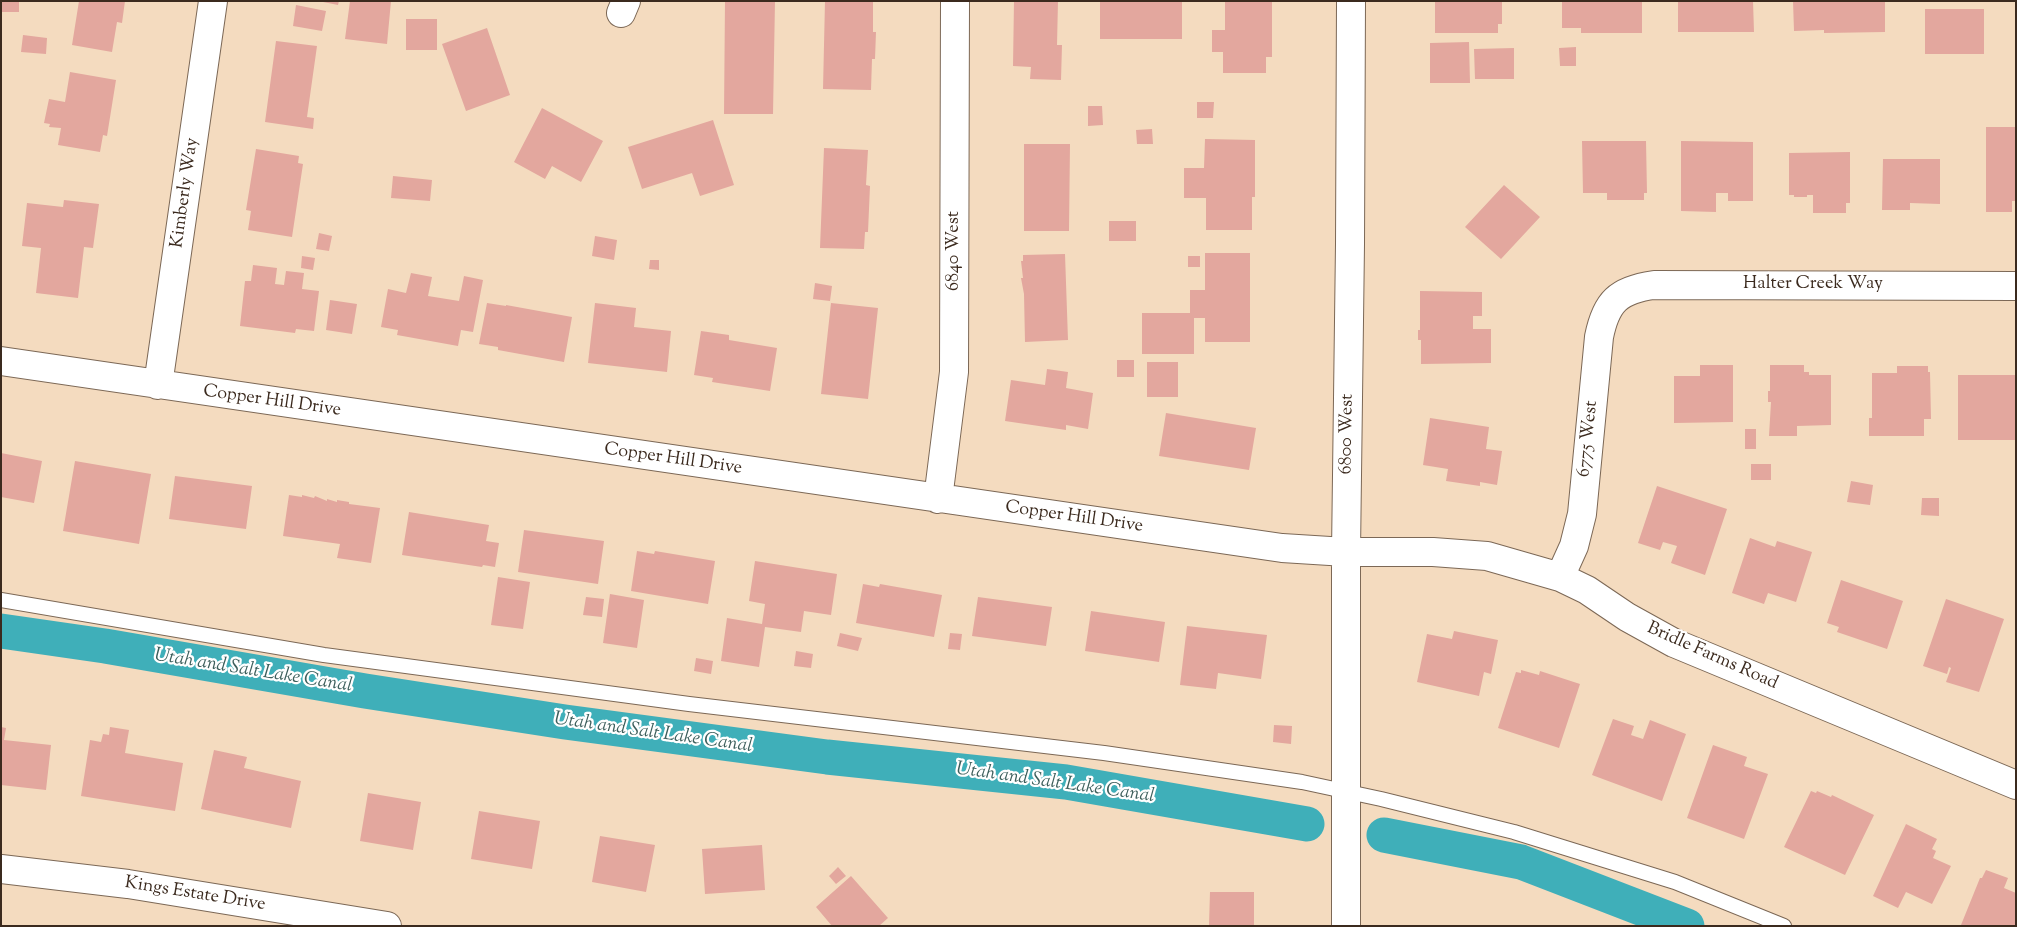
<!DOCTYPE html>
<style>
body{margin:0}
#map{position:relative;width:2017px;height:927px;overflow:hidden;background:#f4dbbf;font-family:"Sorts Mill Goudy",serif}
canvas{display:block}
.frame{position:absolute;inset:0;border:2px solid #3b2a1e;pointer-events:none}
</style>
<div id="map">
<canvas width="2017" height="927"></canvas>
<div class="frame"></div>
</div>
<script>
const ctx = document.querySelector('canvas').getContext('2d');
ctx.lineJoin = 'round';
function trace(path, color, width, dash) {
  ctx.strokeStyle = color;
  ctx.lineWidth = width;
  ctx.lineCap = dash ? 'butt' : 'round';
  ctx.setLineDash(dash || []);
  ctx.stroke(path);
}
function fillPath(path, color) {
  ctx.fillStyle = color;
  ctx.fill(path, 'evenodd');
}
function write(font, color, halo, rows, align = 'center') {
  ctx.font = font + ' "Sorts Mill Goudy",serif';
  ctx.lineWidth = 4.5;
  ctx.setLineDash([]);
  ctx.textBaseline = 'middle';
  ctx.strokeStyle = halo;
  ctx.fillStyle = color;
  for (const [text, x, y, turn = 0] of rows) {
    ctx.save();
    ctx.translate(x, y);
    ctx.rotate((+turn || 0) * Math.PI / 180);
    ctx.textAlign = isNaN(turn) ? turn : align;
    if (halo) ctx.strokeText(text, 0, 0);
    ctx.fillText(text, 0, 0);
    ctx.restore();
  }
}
const canal = new Path2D(`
 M1,631L105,646L365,691L565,722L827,757L1066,782L1307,824
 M1384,835L1521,862L1687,926`);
const building = new Path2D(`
 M1,1H19V12H1Z
 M79,1H125L122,23L117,22L112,52L72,45Z
 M318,1H339L338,5Z
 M350,1H391L387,44L345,39Z
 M725,1H775L773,114H724Z
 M825,1H873V32H876L875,59H872L871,90L823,89Z
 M1014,1H1058L1057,45H1062L1061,80L1030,79L1031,67L1013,66Z
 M1100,1H1182V39H1100Z
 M1225,1H1272V57H1266V73H1223V52H1212V30H1225Z
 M1435,1H1502V24H1498V33H1435Z
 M1562,1H1642V33H1581V28H1562Z
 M1678,1H1753L1754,32H1678Z
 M1793,1H1885V32L1824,33V30L1794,31Z
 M296,5L326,11L322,31L293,26Z
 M1925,9H1984V54H1925Z
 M406,19H437V50H406Z
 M487,28L510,95L466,111L442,44Z
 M23,35L47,38L46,54L21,52Z
 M276,41L317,46L307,117L314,118L313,129L265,122Z
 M1469,42L1470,83H1430V43Z
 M1576,47V66H1560L1559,48Z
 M1514,48V79H1475L1474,49Z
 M70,72L116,80L107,136L103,135L100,152L58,145L61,128L49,127L50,124L44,123L49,99L65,102Z
 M1197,102H1214L1213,118H1197Z
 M1088,106H1102L1103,125L1088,126Z
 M542,108L603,141L581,182L552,166L545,179L514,162Z
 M713,120L734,185L700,196L692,173L642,189L628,147Z
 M1986,127H2016V201H2012V212H1986Z
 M1152,129L1153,144H1137L1136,130Z
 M1205,139L1255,140V197H1252V230H1206V198H1184V168H1204Z
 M1582,141H1646L1647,193H1644V200H1607V193H1583Z
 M1681,141L1753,142V201H1728V193H1716V212L1681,211Z
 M1024,144H1070L1069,231H1024Z
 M824,148L868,150L866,185L870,186L868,232H865L864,249L820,248Z
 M256,149L299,156L298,163L303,164L292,237L248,230L251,211L246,210Z
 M1850,152V203H1846V213H1813V195H1807V197H1794V195H1789V153Z
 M1883,159H1940V204L1910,203V210H1882Z
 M393,176L432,180L430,201L391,198Z
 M1504,185L1540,217L1501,259L1465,227Z
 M64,200L99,204L93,248L84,247L78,298L36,293L41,248L22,246L27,203L63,207Z
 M1109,221H1136V241H1109Z
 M319,233L332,236L329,251L316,249Z
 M595,236L617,240L614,260L592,256Z
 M1205,253H1250V342H1205V318H1194V354H1142V313H1190V290H1205Z
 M1065,254L1068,340L1025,342L1024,294L1021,278H1023L1021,261H1023V255Z
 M302,256L315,258L313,270L301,268Z
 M1188,256H1200V267H1188Z
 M650,260H659V270L649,269Z
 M253,265L277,268L275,284L284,285L286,271L304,273L302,289L319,291L314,331L296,329L295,333L240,326L245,281H251Z
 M411,273L432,277L428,296L459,301L464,276L483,280L473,332L461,330L458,346L397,335L398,330L381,327L388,289L406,293Z
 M815,283L832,286L830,301L813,299Z
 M1420,291L1482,292V316H1473V329H1491V363L1421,364V340H1418V330H1420Z
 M330,300L357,304L352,334L326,330Z
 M487,303L506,306V305L572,317L564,362L498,350V347L479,344Z
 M595,303L636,308L634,327L671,331L667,372L588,363Z
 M831,303L878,308L868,399L821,394Z
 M701,331L729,335V340L777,348L770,391L712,382L713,378L694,375Z
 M1117,360H1134V377H1117Z
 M1147,362H1178V397H1147Z
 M1700,365H1733V422L1674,423V376H1700Z
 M1770,365H1804V372H1809V375H1831V425L1797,426V436H1769L1771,402H1768V391H1770Z
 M1897,366H1928V372H1930L1931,419H1924V436H1869V418H1872V373H1897Z
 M1047,369L1068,372L1066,388L1093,393L1088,429L1066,425V430L1005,421L1011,380L1045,385Z
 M1958,375H2016V440H1958Z
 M1166,413L1256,428L1249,470L1159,456Z
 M1430,418L1489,427L1486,449L1502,451L1497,485L1480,482V486L1446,481L1448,469L1423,465Z
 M1745,429H1756V449H1745Z
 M1,453L42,461L34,503L1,497Z
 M75,461L151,474L139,544L63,531Z
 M1751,464H1771V480H1751Z
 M175,476L252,486L246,529L169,519Z
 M1851,481L1873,485L1870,505L1847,502Z
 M1657,486L1727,509L1705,575L1671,563L1677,546L1663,542L1660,550L1638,543Z
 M289,495L302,497V495L314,498L315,496L327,501V499L337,502V500L349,502V504L380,508L371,563L337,558L340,544L283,536Z
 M1922,498H1939V516L1921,515Z
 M409,512L489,525L486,541L499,543L495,567L483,565L482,567L402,555Z
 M524,530L604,541L598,584L518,572Z
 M1750,538L1775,547L1777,541L1812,552L1796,602L1768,593L1764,604L1732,593Z
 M637,551L654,554L655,551L715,561L708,604L631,591Z
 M755,561L837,574L831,615L804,611L801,632L765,627L759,667L721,661L727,618L762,624L765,604L749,601Z
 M498,577L530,582L523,629L491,625Z
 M1841,580L1903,601L1887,649L1837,632L1839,627L1827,623Z
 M863,584L879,587L880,584L942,595L934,637L856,623Z
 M610,594L644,600L637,648L603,643Z
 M586,597L604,599L602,617L583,615Z
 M978,597L1052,607L1046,646L972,636Z
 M1946,599L2004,619L1979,692L1946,682L1951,668L1949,667L1947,674L1923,666Z
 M1091,611L1165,622L1159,662L1085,651Z
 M1187,626L1267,635L1261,679L1218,673L1216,689L1180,685Z
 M1454,631L1498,640L1491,674L1484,672L1479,696L1417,682L1427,634L1452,639Z
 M840,633L862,638L858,651L837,646Z
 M950,633L962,634L960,650L948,649Z
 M796,651L813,654L811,668L794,666Z
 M696,658L713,661L711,674L694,671Z
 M1521,670L1539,675L1540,671L1580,684L1559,748L1498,728L1516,672L1521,673Z
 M1613,719L1634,726L1631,735L1643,739L1650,720L1686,734L1662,801L1592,775Z
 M1274,725L1292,726L1291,744L1273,742Z
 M1,727L6,728L4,740L51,745L46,790L1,785Z
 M110,727L129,730L125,753L183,763L175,811L81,796L90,740L101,742L103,734L109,735Z
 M1713,745L1747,757L1744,766L1768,774L1744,839L1687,818Z
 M214,750L247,757L244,768L301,781L291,828L201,809Z
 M1811,791L1816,793L1817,791L1831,797L1832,795L1874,815L1845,875L1784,847Z
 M368,793L421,802L413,850L360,841Z
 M479,811L540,821L532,869L471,859Z
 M1906,824L1937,839L1932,849L1936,851L1933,858L1951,866L1932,904L1906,892L1898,908L1873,896Z
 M600,836L655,845L646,892L592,882Z
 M762,845L765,890L705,894L702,849Z
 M838,867L846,876L836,884L829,876Z
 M1986,870L2008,878L2004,888L2016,893V926L1961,925L1980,878H1982Z
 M851,876L888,918L879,926H832L816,907Z
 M1210,892H1254V926H1209Z`);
const lane = new Path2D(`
 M1,600L324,655L689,704L1104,753L1302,782L1381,799L1514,832L1675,882L1784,926`);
const street = new Path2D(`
 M621,13L626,1
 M1,361L1282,548L1346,552H1433L1487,556L1560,577L1587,590L1627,617L1674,643L2016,785
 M158,385L213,1
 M938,499L954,372L955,1
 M1560,577L1574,546L1582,514L1599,337C1606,302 1618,290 1654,285L2016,286
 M1,869L128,884L387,926
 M1346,926V552L1350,244L1351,1`);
const streetNames = [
 ["Kimberly Way",186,193,-82],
 ["6840 West",955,251,-90],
 ["Halter Creek Way",1813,285],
 ["Copper Hill Drive",272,402,8],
 ["6800 West",1348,434,-89],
 ["6775 West",1589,439,-84],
 ["Copper Hill Drive",673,460,8],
 ["Copper Hill Drive",1074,518,8],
 ["Bridle Farms Road",1712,657,24],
 ["Kings Estate Drive",195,895,9]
];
const waterNames = [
 ["Utah and Salt Lake Canal",253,672,9],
 ["Utah and Salt Lake Canal",653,734,8],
 ["Utah and Salt Lake Canal",1055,784,8]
];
trace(canal, '#3fafb9', 35);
fillPath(building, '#e3a79e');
trace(lane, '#7c6856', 16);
trace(street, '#7c6856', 30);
trace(lane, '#fff', 14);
trace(street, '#fff', 28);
write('18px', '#3b2a1e', '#fff', streetNames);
write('italic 19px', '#3d5f5c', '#fff', waterNames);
</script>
